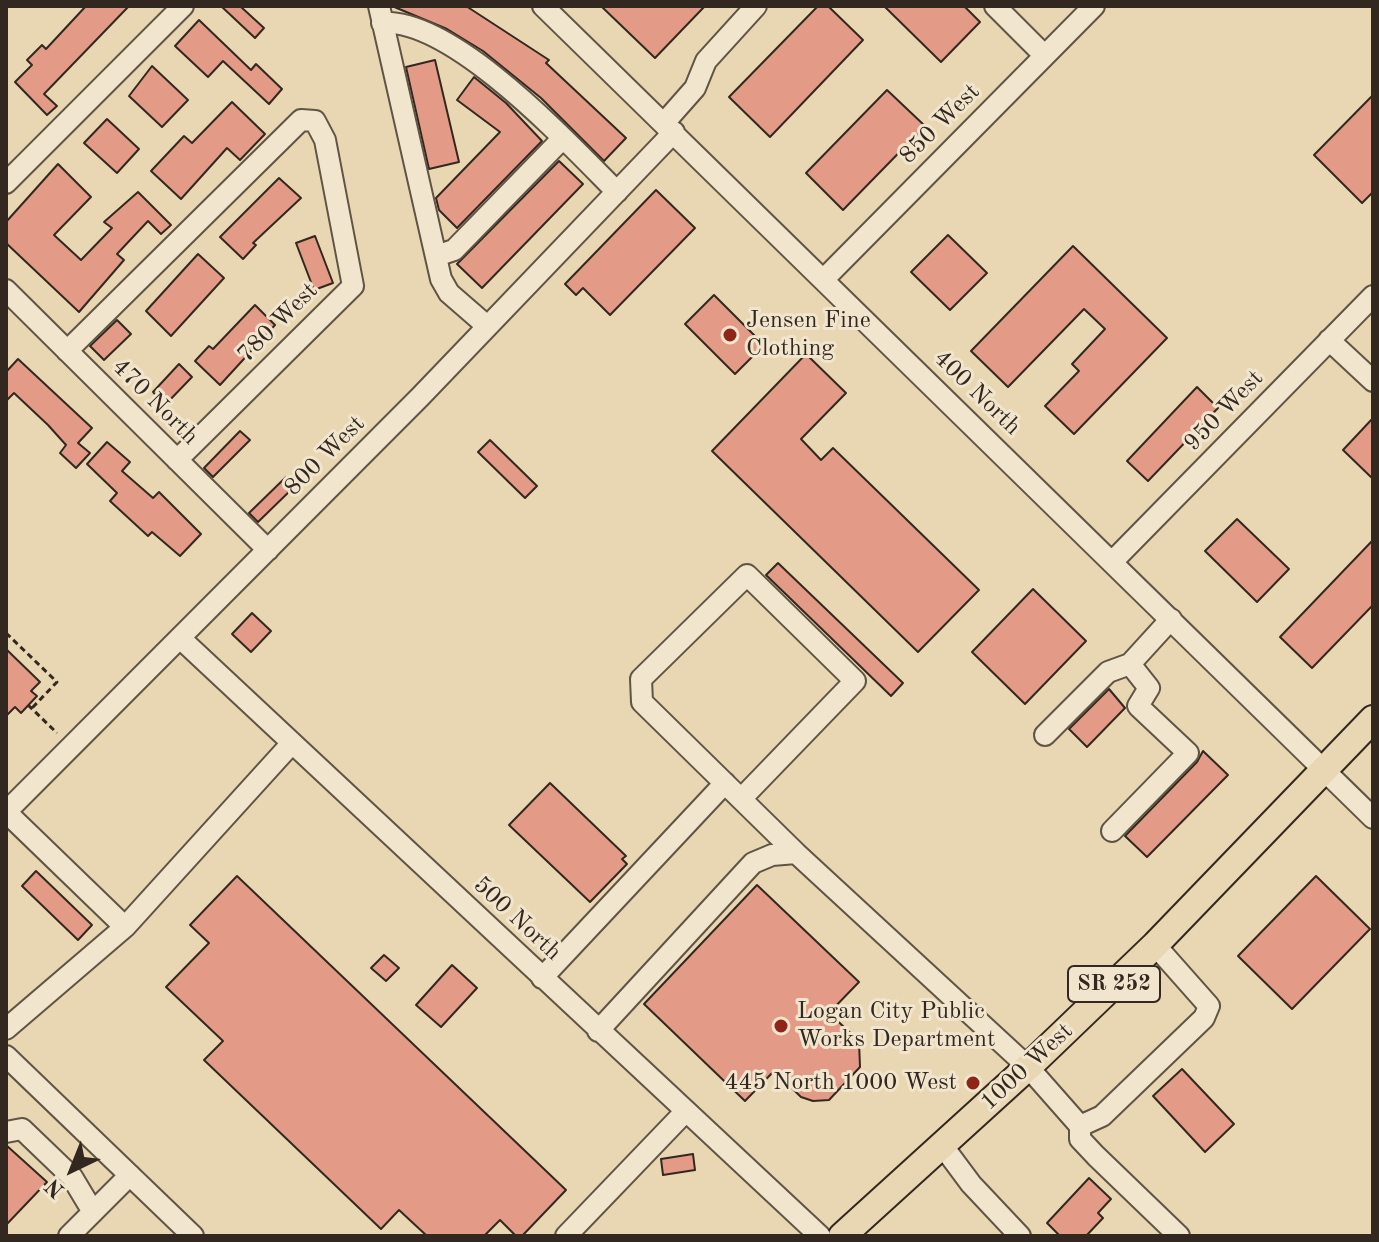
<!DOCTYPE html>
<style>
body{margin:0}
#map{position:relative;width:1379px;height:1242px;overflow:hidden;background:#e9d7b3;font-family:"Old Standard TT",serif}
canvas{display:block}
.frame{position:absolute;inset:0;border:8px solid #33281f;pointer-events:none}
.north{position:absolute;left:32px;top:1130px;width:80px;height:80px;-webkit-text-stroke:6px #f1e5ce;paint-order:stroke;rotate:223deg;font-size:22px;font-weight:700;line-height:32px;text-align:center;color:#33281f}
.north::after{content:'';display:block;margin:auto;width:28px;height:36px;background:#33281f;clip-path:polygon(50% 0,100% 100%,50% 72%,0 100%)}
</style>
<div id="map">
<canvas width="1379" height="1242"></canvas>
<div class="frame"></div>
<div class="north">N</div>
</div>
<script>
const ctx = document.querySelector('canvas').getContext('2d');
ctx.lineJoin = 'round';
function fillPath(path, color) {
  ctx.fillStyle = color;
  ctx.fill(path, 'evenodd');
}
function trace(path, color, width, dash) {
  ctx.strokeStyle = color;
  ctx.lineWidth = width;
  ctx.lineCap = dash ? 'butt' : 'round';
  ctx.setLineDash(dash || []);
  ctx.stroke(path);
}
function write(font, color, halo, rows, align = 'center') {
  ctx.font = font + ' "Old Standard TT",serif';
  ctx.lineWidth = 6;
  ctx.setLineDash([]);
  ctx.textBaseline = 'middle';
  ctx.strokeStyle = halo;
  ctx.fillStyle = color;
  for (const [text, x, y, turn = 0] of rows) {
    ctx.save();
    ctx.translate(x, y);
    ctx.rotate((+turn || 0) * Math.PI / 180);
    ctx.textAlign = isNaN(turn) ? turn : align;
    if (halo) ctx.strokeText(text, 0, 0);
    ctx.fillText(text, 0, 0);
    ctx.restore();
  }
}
const building = new Path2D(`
 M86,6H129L44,94L57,106L47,115L15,82L32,65L27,60L42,45L46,49Z
 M221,6H240L264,28L255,38Z
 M392,6H466L549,60L546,63L626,138L604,161L541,98L483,51L447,29Z
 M601,6H705L655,58Z
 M818,6H828L863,40L770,137L729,97Z
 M884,6H964L980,22L941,62Z
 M199,20L251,70L256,64L282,89L269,104L223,61L208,77L175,46Z
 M435,60L459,162L429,169L406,67Z
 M152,66L188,100L162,127L129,96Z
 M474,77L506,103L542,141L457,228L439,210L436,198L500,132L457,100Z
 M887,90L925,126L843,210L806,173Z
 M1373,95V192L1362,203L1314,155Z
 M232,102L265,134L240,160L227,148L181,199L151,171L184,136L192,143Z
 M107,119L139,149L117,173L84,143Z
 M559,161L583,184L482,288L457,264Z
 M58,164L91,197L54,235L81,260L112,228L104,222L138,192L171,225L161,234L148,221L117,254L124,260L79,312L6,243V222Z
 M279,178L301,198L253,243L256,245L243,259L220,237Z
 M656,190L695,228L610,315L583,288L576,295L565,284Z
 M948,235L987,273L950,310L911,272Z
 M315,236L333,283L314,290L296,243Z
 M1073,246L1167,338L1074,434L1045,406L1079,371L1072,364L1105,329L1084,309L1008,387L971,351Z
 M198,254L224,278L171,336L146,311Z
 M714,295L764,345L735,374L685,324Z
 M255,305L275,325L220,385L195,361L209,346L213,349Z
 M117,320L131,334L104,360L90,346Z
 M806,354L846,393L801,439L821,460L833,448L979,590L918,652L712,451Z
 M18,359L92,428L78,443L90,453L76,468L60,453L66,445L48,425L14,393L6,401V372Z
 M179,364L192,377L164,406L153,392Z
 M1197,387L1218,408L1148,481L1127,461Z
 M1373,418V479L1343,450Z
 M240,431L250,440L213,477L204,468Z
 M490,440L537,486L525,498L478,452Z
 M107,442L130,462L122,471L153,498L159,492L201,534L180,556L152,532L148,536L110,501L117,493L87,464Z
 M286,477L295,486L258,522L249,513Z
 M1237,519L1289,569L1257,602L1205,551Z
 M1373,540V605L1312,668L1280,637Z
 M778,563L903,683L891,696L766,575Z
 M1033,589L1086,641L1025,704L972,652Z
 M252,613L271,631L251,652L232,634Z
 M6,649L40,682L31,691L37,696L21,713L15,707L6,716Z
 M1109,689L1125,708L1087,747L1069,729Z
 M1203,751L1228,775L1147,857L1125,836L1197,762Z
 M550,783L626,856L622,859L627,864L590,902L509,825Z
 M36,871L92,925L78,940L22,886Z
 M237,876L566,1190L522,1236H516L500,1220L484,1236H427L399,1210L381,1229L204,1060L223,1041L166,987L209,943L190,925Z
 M1316,876L1370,929L1292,1009L1238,956Z
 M757,885L859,982L829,1013L859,1041L860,1067L829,1100L813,1101L801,1097L774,1071L745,1101L644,1004Z
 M384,955L399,968L386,981L371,968Z
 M452,965L477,988L441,1027L416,1005Z
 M1182,1069L1234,1124L1205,1152L1153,1096Z
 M6,1145L47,1182L6,1225Z
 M693,1154L695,1170L663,1175L661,1159Z
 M1089,1178L1111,1199L1098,1213L1103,1218L1086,1236H1060L1047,1223Z`);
const path = new Path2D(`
 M6,633L57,682L32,708
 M28,705L57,733`);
const minor = new Path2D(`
 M379,6L441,279L449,293L487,326
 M543,6L1373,818
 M995,6L1044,55
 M382,23C453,18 568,143 617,192
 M665,122L695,88L706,61L756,6
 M6,183L183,6
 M436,256L454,250L563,138
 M824,279L1094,6
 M6,290L268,550
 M1329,340L1373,381
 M67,351L301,120L315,121L325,140L353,286L177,460
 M1112,562L1373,296
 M180,638L820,1236
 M1045,735L1108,672L1130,664
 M741,799L855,681L747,575L641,679L642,702L796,853
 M6,812L420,397L674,132
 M6,812L125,927
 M1112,831L1188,753L1138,706L1149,688L1130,664L1171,619
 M542,978L725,783
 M6,1029L125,927L292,743
 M598,1031L753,863L772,855L796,853L1028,1067L1080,1126V1139L1096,1156L1179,1236
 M6,1056L193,1236
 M1080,1126L1102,1116L1204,1018L1209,1006L1155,945
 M6,1132L22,1129L72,1177L93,1212
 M942,1145L971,1184L1020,1236
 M69,1236L130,1175
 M566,1236L685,1112`);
const major = new Path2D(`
 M842,1236L1028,1067L1155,945L1373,719`);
const markers = [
 [730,335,8,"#8f2418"],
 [781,1026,8,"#8f2418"],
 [973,1083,8,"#8f2418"]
];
const shields = [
 [1114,984,92]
];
const shieldNames = [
 ["SR 252",1114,984]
];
const streetNames = [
 ["850 West",940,124,-45],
 ["780 West",278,323,-45],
 ["400 North",977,393,44],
 ["470 North",155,402,45],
 ["950 West",1224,411,-46],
 ["800 West",325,456,-45],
 ["500 North",517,919,43],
 ["1000 West",1027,1067,-43]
];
const poiNames = [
 ["Jensen Fine",746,321],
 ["Clothing",746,349],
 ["Logan City Public",797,1012],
 ["Works Department",797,1040],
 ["445 North 1000 West",957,1083,"right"]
];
fillPath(building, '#e39a87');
trace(building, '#33281f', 2);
trace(minor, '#605444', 24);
trace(major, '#33281f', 30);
trace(path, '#33281f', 3, [6, 4]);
trace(minor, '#f1e5ce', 20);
trace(major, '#e9d7b3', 26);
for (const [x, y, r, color] of markers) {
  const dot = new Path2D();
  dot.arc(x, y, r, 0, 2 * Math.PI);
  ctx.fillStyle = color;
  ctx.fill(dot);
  trace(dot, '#f1e5ce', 3);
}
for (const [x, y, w] of shields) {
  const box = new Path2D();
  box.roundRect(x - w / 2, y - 18, w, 36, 6);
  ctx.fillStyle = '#f1e5ce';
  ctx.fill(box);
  trace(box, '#33281f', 2);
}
write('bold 22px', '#33281f', null, shieldNames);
write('24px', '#33281f', '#f1e5ce', streetNames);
write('24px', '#33281f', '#f1e5ce', poiNames, 'left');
</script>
